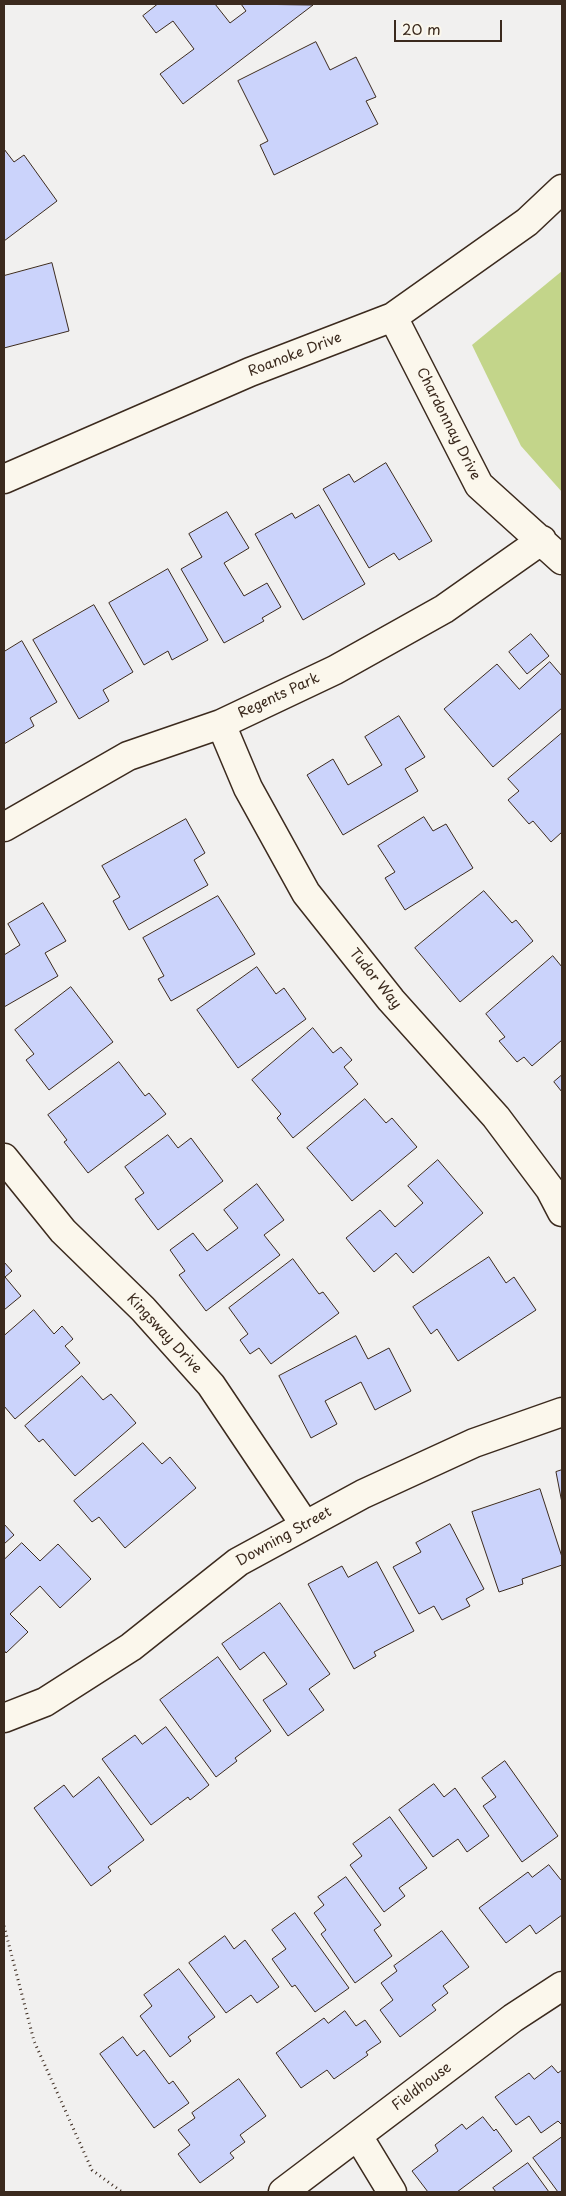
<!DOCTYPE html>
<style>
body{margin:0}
#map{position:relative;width:566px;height:2196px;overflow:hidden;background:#f1f0ef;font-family:"Playpen Sans",sans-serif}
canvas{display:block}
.frame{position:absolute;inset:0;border:5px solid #3b2a1e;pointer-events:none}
.scale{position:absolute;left:394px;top:20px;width:108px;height:22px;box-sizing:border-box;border:2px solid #3b2a1e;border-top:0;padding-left:6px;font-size:15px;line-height:18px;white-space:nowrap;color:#3b2a1e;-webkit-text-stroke:4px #fbf7ec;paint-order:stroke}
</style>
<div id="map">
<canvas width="566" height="2196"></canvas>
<div class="frame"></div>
<div class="scale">20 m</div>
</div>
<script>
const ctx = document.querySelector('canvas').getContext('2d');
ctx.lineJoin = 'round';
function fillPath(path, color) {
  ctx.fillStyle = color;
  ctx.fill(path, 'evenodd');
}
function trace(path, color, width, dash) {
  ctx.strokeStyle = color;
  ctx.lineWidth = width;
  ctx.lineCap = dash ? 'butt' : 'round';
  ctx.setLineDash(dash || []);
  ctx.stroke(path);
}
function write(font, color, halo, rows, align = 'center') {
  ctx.font = font + ' "Playpen Sans",sans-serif';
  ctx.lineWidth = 4.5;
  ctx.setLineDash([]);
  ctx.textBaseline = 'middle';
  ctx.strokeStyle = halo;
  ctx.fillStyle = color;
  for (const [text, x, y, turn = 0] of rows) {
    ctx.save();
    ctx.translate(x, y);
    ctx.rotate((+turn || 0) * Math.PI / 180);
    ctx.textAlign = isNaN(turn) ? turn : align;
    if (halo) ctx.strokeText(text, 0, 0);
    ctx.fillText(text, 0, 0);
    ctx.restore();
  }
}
const green = new Path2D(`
 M562,271V492L521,446L472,345Z`);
const building = new Path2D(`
 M158,4H215L230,23L246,11L241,4L313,5L183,104L160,74L194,49L173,21L156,33L143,16Z
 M316,42L330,70L356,57L376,97L366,101L378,124L274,175L260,145L268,141L238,81Z
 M4,149L14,162L24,155L57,201L4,241Z
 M52,263L69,331L4,348V276Z
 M386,463L432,541L399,560L394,553L369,568L323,489L349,474L354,482Z
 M319,505L365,584L303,620L255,534L292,513L295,518Z
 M227,512L249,548L224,563L244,596L267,583L281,607L262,618L264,621L224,643L181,569L202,557L189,534Z
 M168,569L208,640L172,660L168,651L144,665L109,603Z
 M94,605L133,672L103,690L109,701L79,719L33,640Z
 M531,634L549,656L527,674L509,652Z
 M22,641L57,702L30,718L34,726L4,744V652Z
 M550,662L562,676V708L493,767L444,709L497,664L519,689Z
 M399,716L425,757L405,769L418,791L343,835L307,775L333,759L348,785L382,765L365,737Z
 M562,733V832L551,842L533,821L529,824L508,800L519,791L508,779Z
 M424,817L433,831L446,824L473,868L405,910L385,878L395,872L378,846Z
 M186,819L205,853L194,860L208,885L129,930L113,901L120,897L102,866Z
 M484,891L512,923L516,920L533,941L460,1002L415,948Z
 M218,896L255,954L171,1001L158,979L164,976L143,938Z
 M43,903L66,941L45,953L58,976L4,1007V955L20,945L8,924Z
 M553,956L562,967V1040L532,1066L524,1057L517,1062L499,1041L505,1037L486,1014Z
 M257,967L276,994L284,988L306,1019L238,1068L197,1010Z
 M71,987L113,1042L49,1090L26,1060L34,1054L15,1030Z
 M313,1028L333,1053L341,1047L352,1060L344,1067L358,1084L293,1138L277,1118L281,1114L252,1080Z
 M119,1062L145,1096L149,1093L166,1114L88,1173L64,1142L67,1140L48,1115Z
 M562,1075V1092L554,1082Z
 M365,1099L386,1123L392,1118L417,1147L352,1201L307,1148Z
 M168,1135L178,1148L191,1138L223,1181L158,1230L135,1199L144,1193L125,1167Z
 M438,1160L483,1213L413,1273L396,1253L374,1272L346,1238L380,1210L395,1227L423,1203L408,1186Z
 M257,1184L284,1220L264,1235L280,1255L206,1311L179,1275L185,1271L170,1250L193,1233L207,1251L238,1228L224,1210Z
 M489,1257L506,1283L514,1277L536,1310L458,1361L437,1329L431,1334L413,1307Z
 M293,1259L319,1294L323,1292L339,1313L271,1364L259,1348L250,1354L240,1340L248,1334L229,1308Z
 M4,1262L12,1271L5,1277L21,1296L4,1310Z
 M34,1310L54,1334L62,1326L73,1339L65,1346L80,1363L15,1419L4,1406V1336Z
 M356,1336L368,1359L389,1348L411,1391L375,1410L361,1382L325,1401L337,1424L311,1438L279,1376Z
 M82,1376L103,1400L111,1394L136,1423L75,1476L43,1439L39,1442L25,1426Z
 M143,1443L162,1464L170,1457L196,1488L125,1548L99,1517L92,1522L74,1501Z
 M562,1470V1503L556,1472Z
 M540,1489L562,1557V1565L522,1579L523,1584L499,1592L472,1512Z
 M4,1524L14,1535L4,1544Z
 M450,1524L484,1589L466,1599L470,1606L442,1620L434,1606L419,1614L393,1567L421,1552L416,1543Z
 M22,1543L40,1561L58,1544L91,1579L60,1608L40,1586L10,1614L28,1632L6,1653L4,1650V1560Z
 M377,1562L414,1631L374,1652L376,1656L354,1669L308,1584L342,1566L348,1577Z
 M280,1603L330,1674L309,1689L324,1710L288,1736L263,1700L287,1684L264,1652L240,1670L222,1644Z
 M218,1657L271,1731L235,1758L237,1761L216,1777L160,1700Z
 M166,1727L209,1785L190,1800L188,1797L151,1825L102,1759L135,1735L142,1744Z
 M505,1761L558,1836L522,1862L483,1806L496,1797L482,1778Z
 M99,1777L144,1840L108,1867L111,1871L91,1886L34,1808L64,1785L73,1797Z
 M434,1784L444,1797L455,1788L489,1836L467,1852L458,1839L433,1857L399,1810Z
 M390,1817L427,1868L399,1888L405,1896L384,1912L350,1865L362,1856L353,1844Z
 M549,1865L561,1880L562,1879V1915L536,1934L530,1925L506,1943L479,1908L528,1872L532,1877Z
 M346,1877L381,1925L374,1930L392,1956L355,1983L321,1934L326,1930L314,1913L324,1905L318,1897Z
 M295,1913L349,1988L315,2012L295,1985L292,1987L272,1959L286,1949L272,1930Z
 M442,1931L469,1967L443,1986L448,1993L432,2005L436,2010L400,2037L380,2010L393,2000L381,1983L397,1971L394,1966Z
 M225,1936L234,1949L245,1940L279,1987L257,2003L251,1995L226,2013L189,1963Z
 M179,1969L215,2017L188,2037L191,2041L170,2057L140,2016L152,2006L144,1995Z
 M345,2011L356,2026L365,2020L381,2042L366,2052L368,2055L334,2079L327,2070L301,2088L276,2053L324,2018L328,2023Z
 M123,2037L137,2056L144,2050L169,2084L173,2081L189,2103L154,2128L100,2054Z
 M552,2066L558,2073L562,2070V2125L558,2121L541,2133L529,2116L516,2125L495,2097L529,2073L534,2079Z
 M239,2079L266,2116L240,2135L245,2142L230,2153L234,2158L200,2183L178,2154L190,2145L178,2130L195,2118L192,2113Z
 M483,2117L494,2131L496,2129L512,2151L457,2192H428L412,2171L438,2151L435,2145L462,2124L466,2129Z
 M562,2137V2192H558L533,2158Z
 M528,2163L549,2192H496L493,2188Z`);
const path = new Path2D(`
 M4,1926L34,2041L92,2170L122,2192`);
const minor = new Path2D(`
 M393,317L479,485L562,560
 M4,479L250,372L393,317L527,222L562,189
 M221,724L248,788L306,893L391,1000L496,1117L550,1189L562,1212
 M4,827L128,756L221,724L335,670L444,609L542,540
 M4,1158L63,1231L143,1309L211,1385L305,1525
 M4,1718L45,1702L131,1647L238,1562L363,1494L474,1443L562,1412
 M358,2136L392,2192
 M283,2192L513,2018L562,1986`);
const streetNames = [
 ["Roanoke Drive",295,355,-21],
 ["Chardonnay Drive",448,424,63],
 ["Regents Park",279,696,-25],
 ["Tudor Way",375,979,51],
 ["Kingsway Drive",164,1334,47],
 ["Downing Street",284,1537,-29],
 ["Fieldhouse",422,2087,-37]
];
fillPath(green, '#c3d58a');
fillPath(building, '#cbd3fb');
trace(building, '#3b2a1e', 1);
trace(minor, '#3b2a1e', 31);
trace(path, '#3b2a1e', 3, [1, 4]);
trace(minor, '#fbf7ec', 28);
write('14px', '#3b2a1e', '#fbf7ec', streetNames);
</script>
